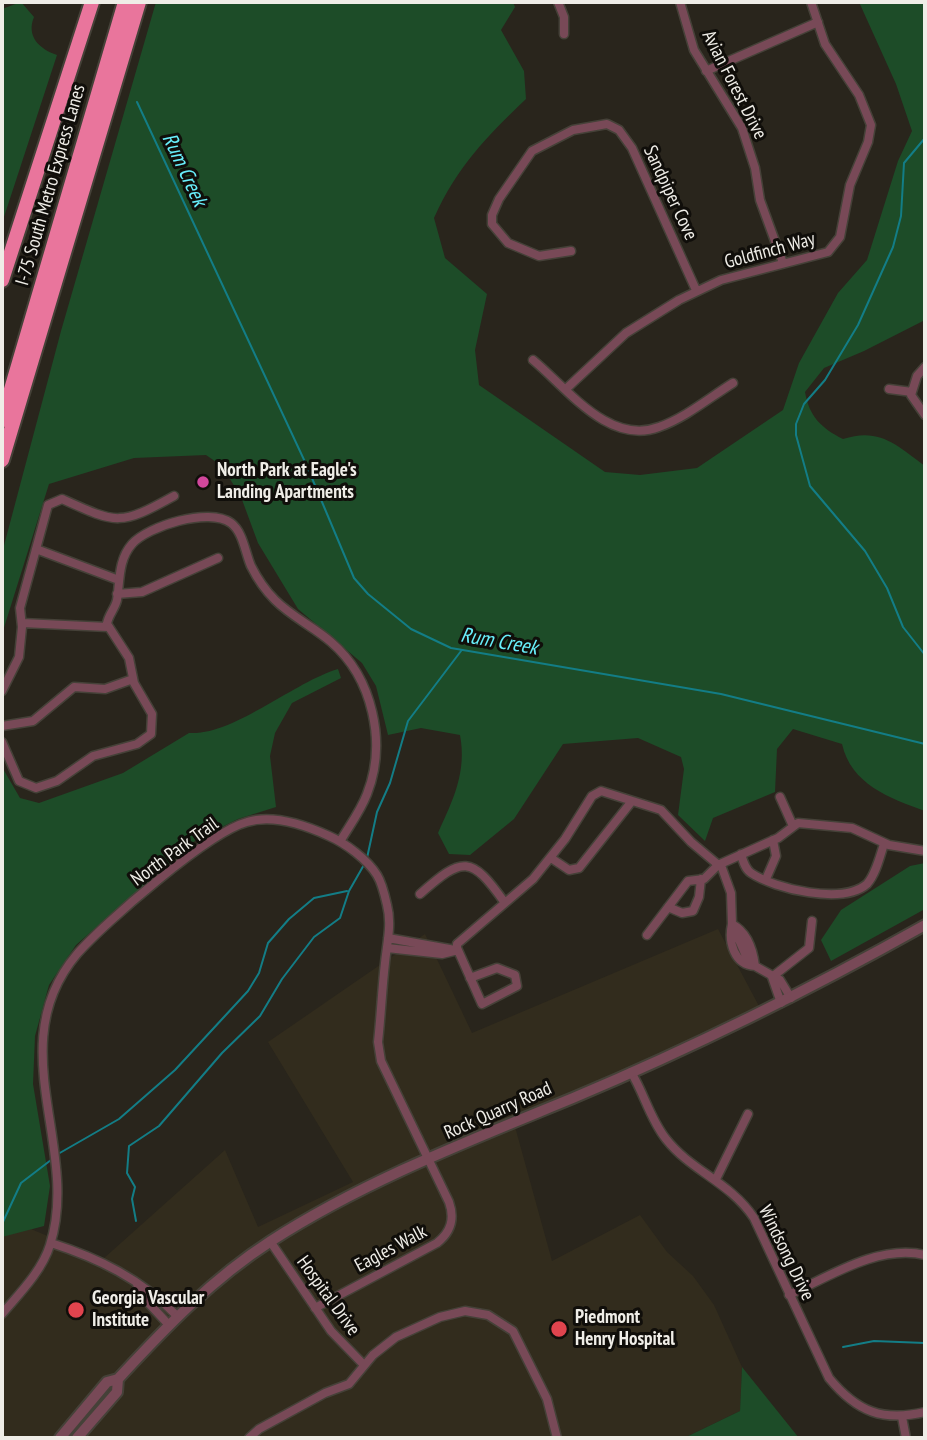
<!DOCTYPE html>
<style>
body{margin:0}
#map{position:relative;width:927px;height:1440px;overflow:hidden;background:#29251c;font-family:"PT Sans Narrow",sans-serif}
canvas{display:block}
.frame{position:absolute;inset:0;border:4px solid #efede7;pointer-events:none}
</style>
<div id="map">
<canvas width="927" height="1440"></canvas>
<div class="frame"></div>
</div>
<script>
const ctx = document.querySelector('canvas').getContext('2d');
ctx.lineJoin = 'round';
function fillPath(path, color) {
  ctx.fillStyle = color;
  ctx.fill(path, 'evenodd');
}
function trace(path, color, width, dash) {
  ctx.strokeStyle = color;
  ctx.lineWidth = width;
  ctx.lineCap = dash ? 'butt' : 'round';
  ctx.setLineDash(dash || []);
  ctx.stroke(path);
}
function write(font, color, halo, rows, align = 'center') {
  ctx.font = font + ' "PT Sans Narrow",sans-serif';
  ctx.lineWidth = 6;
  ctx.setLineDash([]);
  ctx.textBaseline = 'middle';
  ctx.strokeStyle = halo;
  ctx.fillStyle = color;
  for (const [text, x, y, turn = 0] of rows) {
    ctx.save();
    ctx.translate(x, y);
    ctx.rotate((+turn || 0) * Math.PI / 180);
    ctx.textAlign = isNaN(turn) ? turn : align;
    if (halo) ctx.strokeText(text, 0, 0);
    ctx.fillText(text, 0, 0);
    ctx.restore();
  }
}
const built = new Path2D(`
 M718,929L760,1008L514,1123L552,1261L640,1215L667,1252L693,1276L714,1305L742,1367L740,1411L684,1438H2V1217L103,1259L225,1150L258,1227L353,1182L268,1042L425,934L472,1033Z`);
const green = new Path2D(`
 M21,2L34,17C26,36 39,49 57,55L2,223V9Z
 M156,2H513L515,7L501,30L524,71L526,99C486,137 457,167 434,218L445,258L487,294L475,350L479,385L605,472L640,475L697,468L783,410L799,363L838,293L867,260L898,161L912,131L896,84L859,2H925V320L864,351L824,368L805,392C809,416 821,428 843,439C879,427 897,445 925,466V811C889,798 851,784 842,744L793,729L777,749L775,792L713,818L705,841L678,815L684,769L681,757L638,738L563,744L514,819L470,855L449,854L438,833C453,800 467,772 460,735L421,728L388,735L376,686L362,663L298,609L258,543L241,497L222,466L206,455L134,458L49,484L2,634V553L61,331Z
 M338,669L341,678L292,703L275,733L270,756L276,807L238,819L196,840L76,945L49,985L35,1036L33,1084L50,1186L44,1226L2,1237V767L20,798L39,803L123,773L189,733C233,736 294,682 338,669Z
 M925,863V909L831,961L821,940L841,910L910,866Z
 M742,1367L799,1438H684L740,1411Z`);
const stream = new Path2D(`
 M137,102L306,464L354,578L368,594L411,629L451,648L721,694L925,744
 M925,138L904,163L901,216L893,247L858,325L825,380L804,404L796,424V435L810,486L865,551L887,588L903,627L925,655
 M367,858L377,812L390,783L408,721L461,651
 M58,1154L119,1119L175,1070L248,991L259,973L268,943L289,919L314,898L347,891
 M136,1221L132,1199L135,1187L127,1173L129,1146L159,1126L222,1053L260,1016L282,979L314,937L340,918L349,891L365,863
 M2,1224L21,1183L51,1160
 M843,1347L874,1341L925,1343`);
const minor = new Path2D(`
 M558,2L564,17V34
 M680,2L694,50L742,128L755,168L760,200L783,263
 M706,71L818,22
 M571,251L539,256L508,243L492,224V215L499,199L532,151L573,130L607,124L619,130L632,148L696,290
 M533,360C567,388 609,446 659,427C685,418 709,398 733,383
 M925,367L917,376L911,395L925,415
 M567,388L626,333L679,300L721,280L828,252L840,237L850,185L868,142L871,125L859,95L825,44L811,2
 M889,389L912,392
 M36,549L116,579
 M117,594L142,592L218,558
 M22,623L108,627
 M2,691L19,657L22,627L20,608L48,505L62,499C117,524 120,526 174,496
 M2,726L33,721L74,687L105,689L133,679
 M2,742L19,781L36,788L57,781L93,756L137,744L151,734L152,714L134,683L129,658L107,624C108,615 115,609 117,600C120,581 118,560 132,544C148,526 209,507 231,523C243,532 245,552 251,566C257,578 265,590 275,600C292,617 314,627 331,642C373,678 387,743 367,794C361,810 350,825 341,840
 M780,797L793,826
 M741,854C743,861 745,869 751,873C775,889 843,905 867,884C876,874 880,856 884,844
 M551,858L569,870L579,868L632,801
 M766,879L776,856L773,840
 M420,894C463,856 471,855 505,903
 M668,907L682,913L693,911L699,897L701,879
 M732,924C728,942 734,965 755,966
 M732,924C747,932 753,950 755,966
 M647,935L688,881L704,879L718,865L778,838L798,823L852,828L889,845L925,851
 M388,938L455,950
 M387,948L442,954L458,950
 M772,977L809,948L812,921
 M772,977L781,1003
 M470,978L497,968L515,975L517,986L482,1004L457,948V944L533,879L565,839L592,796L601,791L661,810L691,842L722,868L731,893L732,924L746,956L755,966L780,980L791,998
 M631,1072C644,1093 650,1119 666,1139C691,1171 730,1182 754,1218L829,1378C857,1412 883,1422 925,1412
 M716,1179L748,1114
 M270,1241L331,1331L364,1365
 M51,1243C98,1258 141,1279 176,1315
 M137,1284L143,1297L168,1324
 M789,1295C830,1276 879,1244 925,1255
 M2,1314C19,1294 42,1271 50,1245C81,1148 0,1045 77,954C104,923 209,832 247,822C273,814 305,825 329,836C345,843 367,859 377,875C382,883 385,896 387,905C392,924 387,943 385,963C382,989 381,1015 378,1042L381,1061L449,1202C455,1219 451,1232 437,1243L315,1308
 M902,1417L906,1438
 M249,1438L259,1429L325,1393L349,1384L373,1355L396,1337L440,1317L465,1311L488,1315L513,1331L547,1399L557,1438`);
const tertiary = new Path2D(`
 M60,1438L107,1382L118,1379C165,1328 212,1279 271,1241C364,1181 471,1140 573,1098C694,1047 811,989 925,925
 M77,1438L117,1392L118,1379`);
const motorway = new Path2D(`
 M2,280L92,2
 M2,420L125,2
 M2,460L139,2`);
const markers = [
 [203,482,7,"#d1479c"],
 [76,1310,9,"#e0444e"],
 [559,1329,9,"#e0444e"]
];
const streetNames = [
 ["Avian Forest Drive",734,85,63],
 ["I-75 South Metro Express Lanes",51,185,-74],
 ["Sandpiper Cove",670,193,65],
 ["Goldfinch Way",770,251,-15],
 ["North Park Trail",175,852,-36],
 ["Rock Quarry Road",498,1111,-24],
 ["Eagles Walk",391,1249,-28],
 ["Windsong Drive",786,1253,64],
 ["Hospital Drive",328,1296,54]
];
const poiNames = [
 ["North Park at Eagle's",217,471],
 ["Landing Apartments",217,493],
 ["Georgia Vascular",92,1299],
 ["Institute",92,1321],
 ["Piedmont",575,1318],
 ["Henry Hospital",575,1340]
];
const waterNames = [
 ["Rum Creek",184,170,65],
 ["Rum Creek",499,642,10]
];
fillPath(built, '#322c1d');
fillPath(green, '#1d4c28');
trace(stream, '#137d86', 2);
trace(minor, '#454138', 11);
trace(tertiary, '#454138', 14);
trace(motorway, '#454138', 18);
trace(minor, '#784957', 8);
trace(tertiary, '#784957', 10);
trace(motorway, '#e9759c', 14);
for (const [x, y, r, color] of markers) {
  const dot = new Path2D();
  dot.arc(x, y, r, 0, 2 * Math.PI);
  ctx.fillStyle = color;
  ctx.fill(dot);
  trace(dot, '#100e0a', 2.5);
}
write('19px', '#efede7', '#100e0a', streetNames);
write('bold 19px', '#efede7', '#100e0a', poiNames, 'left');
write('italic 21px', '#68effb', '#100e0a', waterNames);
</script>
